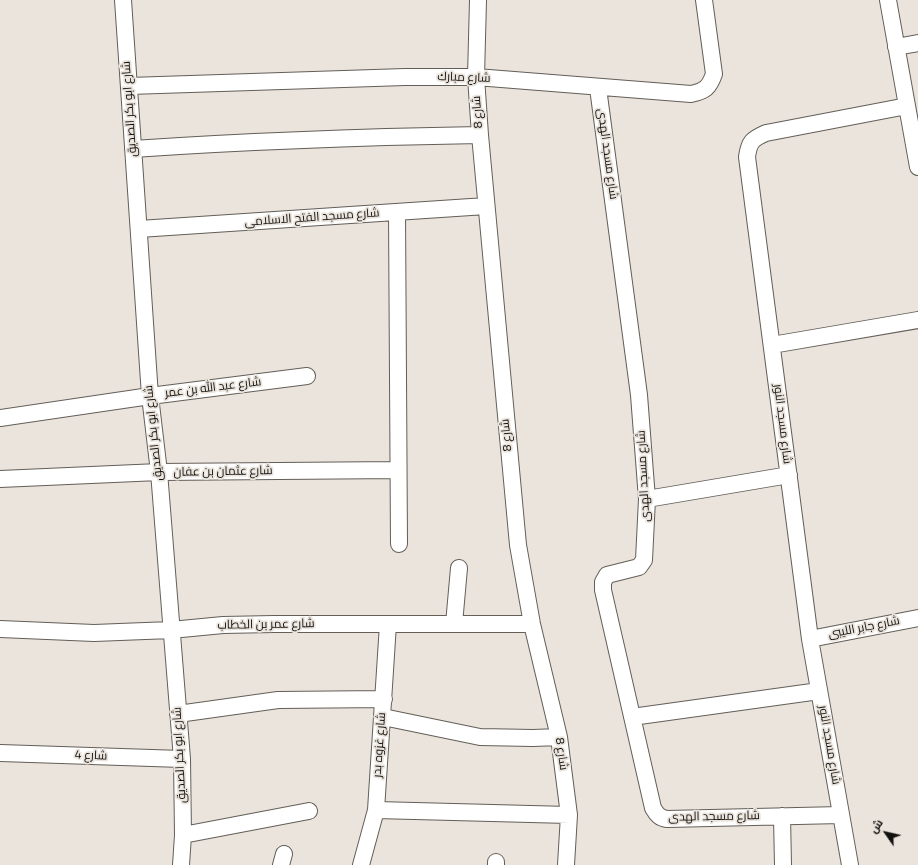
<!DOCTYPE html>
<meta charset="utf-8">
<style>
body{margin:0}
#map{position:relative;width:918px;height:865px;overflow:hidden;background:#eae4dd;font-family:"Titillium Web",Cairo,sans-serif}
canvas{display:block}
.north{position:absolute;left:866px;top:813px;width:40px;height:40px;-webkit-text-stroke:3px #eae4dd;paint-order:stroke;rotate:304deg;font-size:11px;font-weight:700;line-height:16px;text-align:center;color:#13110f}
.north::after{content:'';display:block;margin:auto;width:14px;height:18px;background:#13110f;clip-path:polygon(50% 0,100% 100%,50% 72%,0 100%)}
</style>
<div id="map">
<canvas width="918" height="865"></canvas>
<div class="north">ش</div>
</div>
<script>
const ctx = document.querySelector('canvas').getContext('2d');
ctx.lineJoin = 'round';
function trace(path, color, width, dash) {
  ctx.strokeStyle = color;
  ctx.lineWidth = width;
  ctx.lineCap = dash ? 'butt' : 'round';
  ctx.setLineDash(dash || []);
  ctx.stroke(path);
}
function write(font, color, halo, rows, align = 'center') {
  ctx.font = font + ' "Titillium Web",Cairo,sans-serif';
  ctx.lineWidth = 3.5;
  ctx.setLineDash([]);
  ctx.textBaseline = 'middle';
  ctx.strokeStyle = halo;
  ctx.fillStyle = color;
  for (const [text, x, y, turn = 0] of rows) {
    ctx.save();
    ctx.translate(x, y);
    ctx.rotate((+turn || 0) * Math.PI / 180);
    ctx.textAlign = isNaN(turn) ? turn : align;
    if (halo) ctx.strokeText(text, 0, 0);
    ctx.fillText(text, 0, 0);
    ctx.restore();
  }
}
const minor = new Path2D(`
 M123,0L150,396L159,472L182,759L183,835L181,865
 M478,0L476,77L480,135L518,545L532,624L559,737L569,815L566,865
 M888,0L918,167
 M896,47L918,43
 M129,86L405,77H476L691,94C705,91 709,88 714,74L704,0
 M598,88L639,395L647,499L644,560L639,567L607,575L603,582V590L653,808C657,815 660,818 667,819L841,815
 M133,149C249,141 364,137 480,135
 M397,212L399,544
 M139,229L486,206
 M772,345L918,320
 M0,418L150,396L307,376
 M0,479L159,472L398,470
 M647,499L789,475
 M454,624L459,568
 M0,629L94,633L171,630L223,625L274,624H532
 M810,639L918,618
 M178,714L278,700L384,699
 M383,717L480,737L533,738L559,737
 M632,717L819,691
 M0,753L182,759
 M376,810L569,815
 M782,816L783,865
 M183,835L309,811
 M281,865L284,854
 M361,865L376,810L388,624
 M496,865V862
 M850,865L810,639L747,157C749,142 752,139 766,133L907,106`);
const streetNames = [
 ["شارع مبارك",464,78,2],
 ["شارع ابو بكر الصديق",130,109,-94],
 ["شارع 8",478,112,-94],
 ["شارع مسجد الهدى",607,154,82],
 ["شارع مسجد الفتح الاسلامى",312,218,-4],
 ["شارع عبد الله بن عمر",213,388,-7],
 ["شارع مسجد النور",782,424,83],
 ["شارع ابو بكر الصديق",154,433,-96],
 ["شارع 8",507,435,-95],
 ["شارع عثمان بن عفان",223,472,-1],
 ["شارع مسجد الهدى",644,476,-93],
 ["شارع عمر بن الخطاب",266,625,-1],
 ["شارع جابر الليبى",864,628,-11],
 ["شارع غزوه بدر",380,745,-86],
 ["شارع مسجد النور",829,745,80],
 ["شارع 8",561,754,82],
 ["شارع ابو بكر الصديق",180,755,-93],
 ["شارع 4",91,756,2],
 ["شارع مسجد الهدى",714,817,-1]
];
trace(minor, '#635e57', 18);
trace(minor, '#fff', 16);
write('12px', '#13110f', '#eae4dd', streetNames);
</script>
